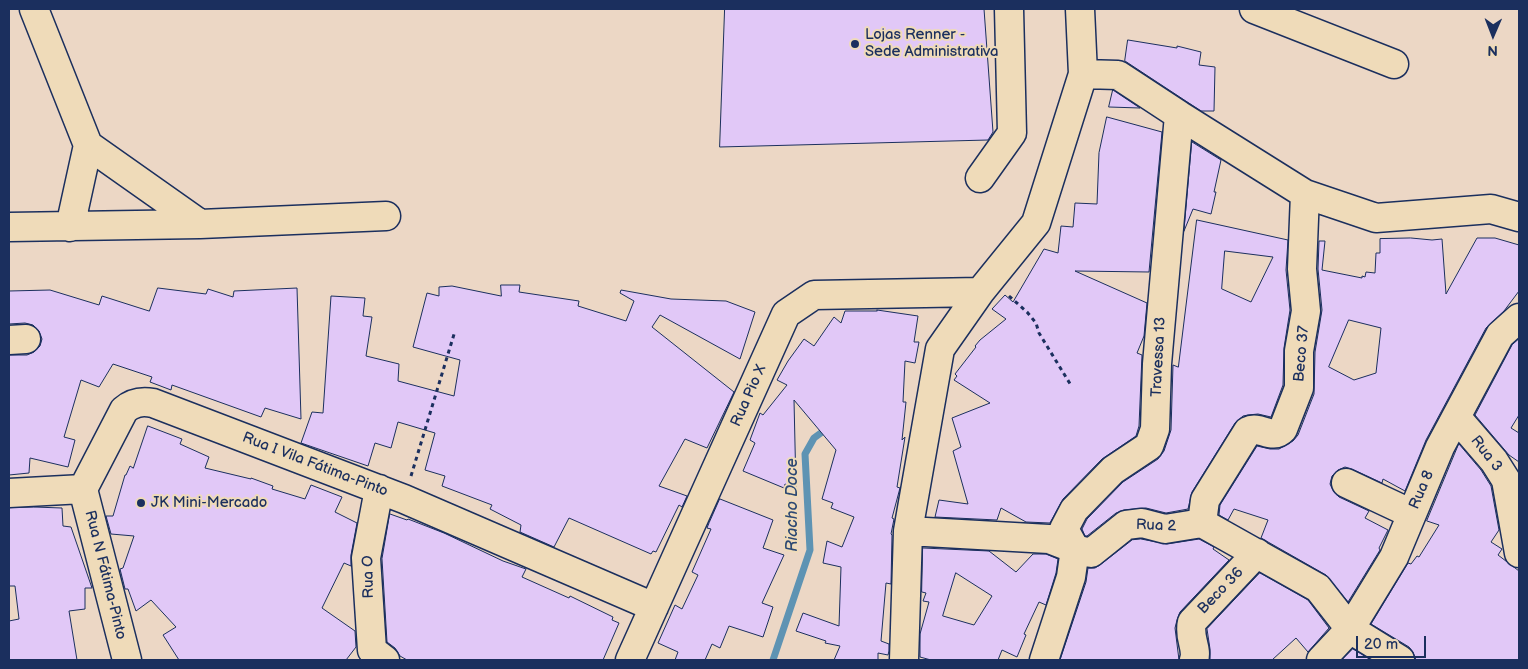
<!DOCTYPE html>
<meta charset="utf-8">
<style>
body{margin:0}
#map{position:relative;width:1528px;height:669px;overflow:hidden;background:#ecd7c5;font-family:"Balsamiq Sans",sans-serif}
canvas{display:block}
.frame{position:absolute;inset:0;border:10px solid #1b2f5e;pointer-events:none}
.north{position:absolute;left:1468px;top:10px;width:50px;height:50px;-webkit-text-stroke:4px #efdbb9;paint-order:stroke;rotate:181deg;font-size:14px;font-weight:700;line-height:20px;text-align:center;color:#1b2f5e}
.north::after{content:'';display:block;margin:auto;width:18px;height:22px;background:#1b2f5e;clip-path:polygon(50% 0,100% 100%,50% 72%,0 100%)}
.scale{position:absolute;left:1356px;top:636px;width:70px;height:22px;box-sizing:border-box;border:2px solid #1b2f5e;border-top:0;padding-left:6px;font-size:15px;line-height:18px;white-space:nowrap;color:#1b2f5e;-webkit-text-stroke:4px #efdbb9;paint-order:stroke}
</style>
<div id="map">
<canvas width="1528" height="669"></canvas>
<div class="frame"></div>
<div class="north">N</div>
<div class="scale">20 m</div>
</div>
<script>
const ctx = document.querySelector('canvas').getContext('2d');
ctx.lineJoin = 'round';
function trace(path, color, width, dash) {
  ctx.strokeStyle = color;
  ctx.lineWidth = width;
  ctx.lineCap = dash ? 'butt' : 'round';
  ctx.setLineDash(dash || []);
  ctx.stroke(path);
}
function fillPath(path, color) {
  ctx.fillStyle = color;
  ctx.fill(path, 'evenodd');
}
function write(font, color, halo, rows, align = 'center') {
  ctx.font = font + ' "Balsamiq Sans",sans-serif';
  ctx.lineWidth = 4;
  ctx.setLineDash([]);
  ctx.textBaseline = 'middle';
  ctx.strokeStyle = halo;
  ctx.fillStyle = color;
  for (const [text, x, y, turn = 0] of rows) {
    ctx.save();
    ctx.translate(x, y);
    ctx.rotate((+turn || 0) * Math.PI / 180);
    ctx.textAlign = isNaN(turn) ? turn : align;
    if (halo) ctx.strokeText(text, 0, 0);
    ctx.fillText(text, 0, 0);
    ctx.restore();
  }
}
const stream = new Path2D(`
 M773,660L810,550L805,454L814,438L829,427`);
const building = new Path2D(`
 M725,9H984L993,132L988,140L720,147Z
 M1128,40L1177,48V46L1201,52L1199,65L1215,67L1214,111H1201L1125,61Z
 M1113,90L1140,108L1109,107Z
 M1107,117L1162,132L1149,272L1075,271L1147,303L1144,336L1137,353L1142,355L1139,426L1136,436L1102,459L1063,499L1050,523L1026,522L1001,508L997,520L935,517L939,500L968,504L953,451L961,447L952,418L990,403L954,380L957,376L955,374L976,347L975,346L980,340L1006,319L992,309L1005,295L1013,302L1044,249L1058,253L1061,226L1073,227L1075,203L1097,204L1099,153Z
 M1192,142L1221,160L1214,192H1216L1211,214L1193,209L1184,231Z
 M1197,220L1288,240L1286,270L1290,310L1284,348L1283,385L1271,417L1258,414L1248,415L1243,416L1235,423L1192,492L1188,509L1166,513L1146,508L1124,510L1116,513L1087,536H1085L1082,529L1087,519L1123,482L1158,459L1164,451L1171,430L1173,365L1178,367ZM1225,251L1273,257L1251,302L1222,289Z
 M1411,238L1432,240L1442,239L1446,294L1477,238H1495L1519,245V291L1504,311L1486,328L1426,440L1405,491L1383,479L1382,483L1352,469L1345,467L1338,470L1332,476L1330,484L1334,492L1339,497L1369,511L1365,518L1388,530L1379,548L1380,550L1348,602L1326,575L1261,538L1268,520L1234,509L1228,520L1219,515L1220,505L1257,446L1270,449H1279L1293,441L1298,435L1314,394L1315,352L1322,310L1318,269L1319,241H1325L1322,270L1362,278V276L1365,277L1366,272L1375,273L1376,253H1380V239ZM1349,320L1381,328L1376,373L1354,380L1329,367Z
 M501,285H520L519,292L579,301L578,306L626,321L634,301L620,293L621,290L671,299L726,301L755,312L740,359L660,315L652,327L734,392L707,448L685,439L659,486L687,496L682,507L679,505L656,552L653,551L651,554L569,518L554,547L520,532L521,525L490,509L492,505L442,486L445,476L425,470L435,433L398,422L391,448L375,443L368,466L301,443L312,412L323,413L331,296L365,298L363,316L372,317L366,356L399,364L398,381L454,396L460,360L413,347L427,293L439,296V287L452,286L501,296Z
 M158,288L206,294L208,289L233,297L234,291L297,288L301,419L265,408L261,417L172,385L171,390L150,382L152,377L113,364L99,387L81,380L64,437L75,440L68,467L30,458L29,473L9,475V355H27L34,352L40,346L42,339L39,331L33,325L25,323L9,324V291L50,290L99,305L102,296L149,311Z
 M877,310L918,316L914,342H919L915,363L905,361L903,402H906L902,440L905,437L897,487L900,488L892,518L894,519L891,534L892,535L891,584L886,583L881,641L889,644V651L888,655L878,653V660H834L840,646L825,643L826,641L796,631L803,613L839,626L841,567L823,563L827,541L842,547L854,517L831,508L833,503L822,499L836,450L794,400L796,489L785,484L784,488L743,471L755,443L750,440L760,413L763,415L787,385L777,380L788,361L804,339L814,346L834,317L841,323L845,311H877Z
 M1519,339V415L1511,428L1519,433V462L1509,455L1475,415L1512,345Z
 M148,426L182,439L180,444L209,457L205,468L251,479V478L273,486L272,489L305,499L311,485L342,497L335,512L357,523L351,555V566L344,563L322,608L355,631L356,647L346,660H179L163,635L176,627L151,600L136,611L128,589H125L120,569L123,568L134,536L111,534L106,516H113L125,475H126L130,466L133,468Z
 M1459,444L1481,470L1491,486L1499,530L1491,542L1502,549L1498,555L1519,571V660H1416L1413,652L1409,647L1371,624L1408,563L1411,564L1417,556L1419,557L1439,525L1427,521Z
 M720,499L773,520L763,548L784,555L762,603L773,607L763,637L729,626L720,648L712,644L705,660H675L678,652L658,643L675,605L682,609L698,575L692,572L711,529L707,528L709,523Z
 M34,507L62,508L63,526L71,527L92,588H85V609L69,611L77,660H9V621L19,619L15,586H9V508Z
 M390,514L407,520L408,519L444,533L503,561L526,569L522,577L569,598L570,596L613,617L612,620L619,623L603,660H407L400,656L395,648L387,642L382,559Z
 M1141,539L1167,544L1199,539L1214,547L1213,549L1229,560L1180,612L1177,620L1175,628L1179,660H1060L1086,582L1088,568H1095L1100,565L1132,540Z
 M923,548L989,551L1016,572L1033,554H1046L1058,559L1056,573L1046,605L1039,602L1024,634L1026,635L1017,657L1002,650L998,660H931L920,657V634L929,602L923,601L926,593L922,592ZM956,573L992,596L974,625L943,616Z
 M1260,573L1308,600L1329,628L1308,652L1296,638L1272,660H1210V649L1207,629Z
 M1353,649L1371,660H1342Z`);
const path = new Path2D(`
 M1009,296L1027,312L1036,323L1039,333L1072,387
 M411,476L455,331`);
const minor = new Path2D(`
 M34,9L88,145L200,224
 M1254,9L1394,64
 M1179,115L1305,194L1376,218L1491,209L1519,217
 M980,178L1012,133L1009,9
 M9,227L200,224L386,216
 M70,227L88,145
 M9,340L26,339
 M1457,418L1494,461L1506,480L1519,553
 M1346,483L1412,514
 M83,489L124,410C133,402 142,401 153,403L404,499L654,607
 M83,489L127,660
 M379,489L366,558L372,650L385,660
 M9,493L83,489
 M1202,523L1205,500L1248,431C1260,425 1272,441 1283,429L1299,388V351L1306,311L1302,269L1305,194
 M908,531L1049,539L1075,549L1091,553L1126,525L1142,523L1165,529L1202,523L1318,588L1350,629L1400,660
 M630,660L786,314L814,295L980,292
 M904,660L908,531L940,349L980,292L1036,223L1083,74L1080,9
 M1044,660L1071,577L1075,549L1064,529L1074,510L1113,470L1149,446L1155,429L1157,364L1179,115L1118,75L1083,74
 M1194,660C1198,648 1188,638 1192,622L1257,553
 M1321,660L1350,629L1394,557L1440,447L1500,335L1519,318`);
const markers = [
 [855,44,5,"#1b2f5e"],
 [141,503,5,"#1b2f5e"]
];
const poiNames = [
 ["Lojas Renner -",865,35],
 ["Sede Administrativa",865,52],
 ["JK Mini-Mercado",151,503]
];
const streetNames = [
 ["Beco 37",1302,354,-85],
 ["Travessa 13",1159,357,-87],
 ["Rua Pio X",749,396,-66],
 ["Rua 3",1486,454,52],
 ["Rua I Vila Fátima-Pinto",315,465,21],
 ["Rua 8",1422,490,-67],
 ["Rua 2",1156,526,2],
 ["Rua N Fátima-Pinto",105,575,76],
 ["Rua O",369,577,-91],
 ["Beco 36",1221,591,-46]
];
const waterNames = [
 ["Riacho Doce",793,505,-90]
];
trace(stream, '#5e93b3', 7);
fillPath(building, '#e1c8f7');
trace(building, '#1b2f5e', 1);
trace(minor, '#1b2f5e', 31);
trace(path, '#1b2f5e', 3, [4, 4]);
trace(minor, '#efdbb9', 28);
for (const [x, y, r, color] of markers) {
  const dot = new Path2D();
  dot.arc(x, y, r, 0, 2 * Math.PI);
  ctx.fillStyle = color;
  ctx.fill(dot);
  trace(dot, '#efdbb9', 2);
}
write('15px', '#1b2f5e', '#efdbb9', poiNames, 'left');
write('15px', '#1b2f5e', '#efdbb9', streetNames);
write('italic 16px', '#2c4873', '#efdbb9', waterNames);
</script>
